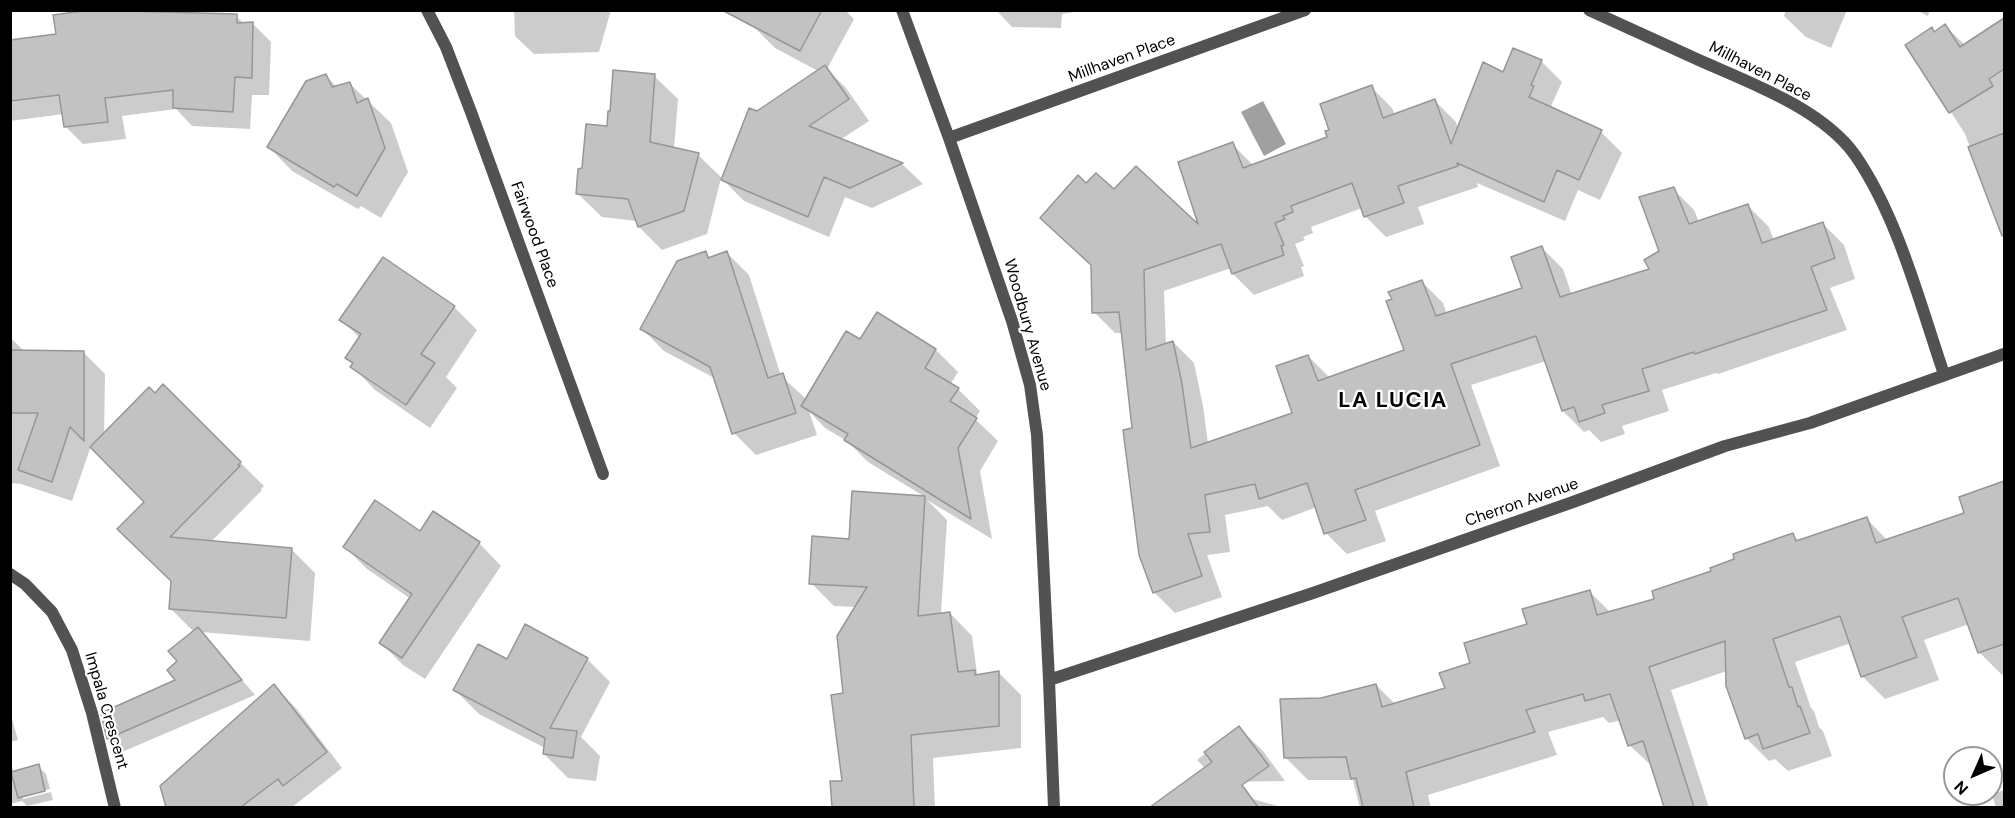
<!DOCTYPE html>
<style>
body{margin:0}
#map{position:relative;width:2015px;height:818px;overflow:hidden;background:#fff;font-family:"DM Sans",sans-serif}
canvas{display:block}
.frame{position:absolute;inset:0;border:12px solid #000;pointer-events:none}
.north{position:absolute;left:1943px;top:746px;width:60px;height:60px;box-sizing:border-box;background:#fff;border:2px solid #999;border-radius:50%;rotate:225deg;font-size:16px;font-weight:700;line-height:24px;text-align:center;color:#000}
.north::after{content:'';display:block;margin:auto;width:21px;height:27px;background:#000;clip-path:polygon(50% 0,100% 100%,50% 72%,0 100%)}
</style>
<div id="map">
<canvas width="2015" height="818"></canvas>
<div class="frame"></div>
<div class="north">N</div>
</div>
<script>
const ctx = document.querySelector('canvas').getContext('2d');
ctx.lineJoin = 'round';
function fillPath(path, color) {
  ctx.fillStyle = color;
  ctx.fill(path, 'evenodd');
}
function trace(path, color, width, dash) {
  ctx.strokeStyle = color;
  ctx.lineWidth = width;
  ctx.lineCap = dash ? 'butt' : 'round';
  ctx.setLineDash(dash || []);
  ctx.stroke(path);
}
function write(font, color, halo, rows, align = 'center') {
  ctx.font = font + ' "DM Sans",sans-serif';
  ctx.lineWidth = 4.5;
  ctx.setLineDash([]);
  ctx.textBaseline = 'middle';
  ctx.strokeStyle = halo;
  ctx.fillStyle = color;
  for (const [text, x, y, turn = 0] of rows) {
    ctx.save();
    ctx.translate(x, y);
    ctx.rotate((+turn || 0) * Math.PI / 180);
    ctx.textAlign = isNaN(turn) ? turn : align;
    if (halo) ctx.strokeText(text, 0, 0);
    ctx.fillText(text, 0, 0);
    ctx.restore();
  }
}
const water = new Path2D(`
 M1263,101L1286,144L1264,156L1241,112Z`);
const shadow = new Path2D(`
 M101,10H120L123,13L236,16L244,24H253L271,42L269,95H252L250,129L192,126L176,109L122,116L126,139L83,144L65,126L64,114L10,121V41L58,36Z
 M514,10H611L599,52L534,54L515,36Z
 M721,10H845L854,19L827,69L846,88L869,121L840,140L902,164L923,184L872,208L845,197L829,237L744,201L721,178L707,234L662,250L639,227L637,221L602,217L578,194L583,169L608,128L654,76L678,99L674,149L698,155L723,179L757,113L818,71L775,48L756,29Z
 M996,10H1086L1062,14L1061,28L1012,27Z
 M1786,10H1847L1831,48L1806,37L1784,16Z
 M1916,10H1930L1928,16Z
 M2004,24V216L1991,203L1965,134L1908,45L1932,29L1935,33L1945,26L1965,45Z
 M1541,61L1562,82L1551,106L1601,132L1622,153L1600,200L1578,190L1565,221L1477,183L1478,187L1418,207L1424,224L1386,237L1365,216L1362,208L1311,227L1313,233L1303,237L1305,240L1295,244L1304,266L1301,267L1304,276L1254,295L1233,274L1231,268L1164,291L1166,345L1173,342L1194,363L1203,406L1208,444L1294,414L1308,356L1329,377L1406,351L1422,282L1443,303L1447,314L1524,289L1542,248L1563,269L1572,295L1651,269L1661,252L1673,189L1694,210L1699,222L1748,206L1769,227L1774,241L1823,224L1844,245L1855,279L1830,288L1847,330L1718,374L1716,373L1662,390L1669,411L1622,426L1625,434L1601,442L1589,430L1584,432L1563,411L1546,361L1471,385L1500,466L1375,511L1386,541L1347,554L1326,533L1317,507L1282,520L1268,506L1225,515L1230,552L1207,555L1222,597L1175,613L1154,592L1122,333H1115L1094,312L1086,185L1114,192L1202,229L1232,144L1254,166L1329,138L1371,87L1392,108L1395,115L1435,101L1456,122L1458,129L1504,74Z
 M326,76L337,87L349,83L391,123L408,172L381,218L361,206L358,209L292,171L269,147Z
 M705,252L711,258L727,253L749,275L781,376L804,397L806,401L861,341L878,314L936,350L958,372L950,385L958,389L980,411L975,419L998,441L980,471L992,539L927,500L947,520L941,614L950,613L972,636L977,674L979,676L998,672L1021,695V748L933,758L935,808H833L832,782H843L845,695L856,607L834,606L811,583L850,541L853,492L925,497L868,462L847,441L825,428L809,411L817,435L756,455L734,433L716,379L664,351L642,329Z
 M454,307L477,330L446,377L457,388L430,428L375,390L352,366L354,364L347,357L360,338L341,320Z
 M10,337L25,352L84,353L105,374L104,435L163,386L264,486L261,489L262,490L211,542L291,549L315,573L310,641L201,632L255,695L122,752L108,738L177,680L179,661L194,632L170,608L172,581L147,502L91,446L72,501L21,484L10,483Z
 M2004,483V674L2002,675L1979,652L1969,624L1924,640L1939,680L1885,699L1862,676L1851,643L1795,662L1811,708L1814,711L1819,727L1823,731L1832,756L1788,771L1775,759L1769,761L1746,738L1727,671L1671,690L1709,808H1666L1653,767L1629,745L1621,720L1609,723L1603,717L1548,732L1557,755L1428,795L1431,808H1360L1353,780H1308L1285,757L1321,699L1376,685L1395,704L1447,689L1472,664L1529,625L1590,592L1611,613L1656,600L1793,535L1800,542L1867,519L1888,541L1966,514L1960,498Z
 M420,533L479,543L501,566L425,679L403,665L381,643L411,599L367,569L345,547Z
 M587,659L610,682L581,737L600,756L596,781L568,778L544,754L545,748L479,714L455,690L507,661Z
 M274,686L296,708L342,768L291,808H168L166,805Z
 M10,712L18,740L10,742Z
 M1239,728L1263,751L1285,781L1219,782L1197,760Z
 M10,761L14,773L38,766L46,774L50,789L23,796V799L51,792L53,800L27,806L22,801L10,804Z
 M1188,781L1285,808L1153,807Z
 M2004,790V808H1996L1992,794Z`);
const building = new Path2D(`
 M89,10L237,14V23L253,22L252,78L235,77L233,112L173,108V90L105,98L108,122L64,127L59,95L10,101V40L56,34L53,15Z
 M722,10H822L800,51Z
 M2004,18V69L1989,79L1993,86L1949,113L1905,45L1932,27L1934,32L1945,24L1960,47Z
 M1513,48L1542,60L1531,85L1534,86L1529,97L1602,130L1579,180L1557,170L1544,202L1457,163L1458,166L1398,186L1404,203L1364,217L1352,183L1291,206L1293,212L1283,216L1285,219L1275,223L1284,245L1281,246L1284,255L1232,274L1221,244L1144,270L1146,350L1173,341L1182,384L1191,448L1292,413L1276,366L1308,355L1318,381L1404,350L1386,301L1392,299L1388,292L1422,280L1436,316L1522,288L1511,257L1542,246L1560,297L1649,269L1644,260L1659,251L1639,197L1674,187L1689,224L1748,204L1762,243L1823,222L1835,258L1811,267L1827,310L1695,354L1694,352L1642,369L1649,391L1602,405L1605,413L1579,422L1574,407L1562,411L1536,336L1451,364L1480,445L1355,490L1366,520L1324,534L1307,483L1259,499L1255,484L1205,495L1210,532L1188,534L1202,576L1153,593L1139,555L1123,430L1132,428L1119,312L1092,313L1091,265L1040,218L1078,175L1086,183L1096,173L1114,189L1136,166L1198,224L1178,162L1233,142L1243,168L1327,137L1325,131L1329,130L1320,104L1372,85L1383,118L1435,99L1451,144L1483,62L1503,72Z
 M825,65L849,99L809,126L903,163L850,188L824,177L808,217L721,180L749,108L757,111Z
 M613,70L655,74L650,142L699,153L684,211L638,227L628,199L576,194L578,169L582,168L586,124L607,126L608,111H610Z
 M326,74L332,87L350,82L357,103L368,98L385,148L357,196L337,184L334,187L267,147L306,81Z
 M2004,133V235L2002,236L1968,147Z
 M706,251L708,258L727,251L768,378L783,373L796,413L732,434L710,367L640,329L677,261Z
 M383,257L455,306L421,354L435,363L406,405L350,367L353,363L345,358L361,334L339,320Z
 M877,312L936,349L925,368L959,388L950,401L977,418L958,448L971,519L844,440L848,434L801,406L846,331L860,339Z
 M10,350L84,351V441L70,427L52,482L18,470L38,413H10Z
 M163,384L241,462L238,465L240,466L170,537L292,548L286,618L169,609L171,581L117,529L144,502L90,447L149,387L155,393Z
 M2004,481V644L1978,653L1958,598L1902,617L1917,657L1861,677L1840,616L1773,639L1789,687H1792L1798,707L1800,706L1810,733L1763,749L1758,734L1745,739L1726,686L1725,641L1649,667L1694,807H1664L1643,741L1628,746L1610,694L1585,701L1583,694L1526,710L1535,732L1406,772L1414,807H1363L1356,778L1351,779L1346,757L1284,758L1280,699L1321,698L1376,684L1382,707L1445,688L1439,673L1470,663L1464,643L1527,624L1522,609L1590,590L1597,615L1654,599L1652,591L1711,571L1710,568L1734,559L1733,554L1793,533L1796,541L1867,517L1876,543L1964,513L1959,497Z
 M852,491L925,496L918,616L950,612L958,672L975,670V675L999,671V726L911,735L914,807H832L830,781H842L831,695L843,693L837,636L867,587L809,584L812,536L849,539Z
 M375,500L420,531L433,511L480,542L402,658L379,643L412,594L343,547Z
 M525,624L588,658L550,728L577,731L573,758L543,754L545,738L453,690L478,644L507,659Z
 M198,627L242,680L107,739L101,713L175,680L167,670L177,661L168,651Z
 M274,684L327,752L283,786L278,779L241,807H166L160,786Z
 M1239,726L1269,766L1242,785L1258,807H1150L1212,762L1204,752Z
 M39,764L45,791L18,798L11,772Z`);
const minor = new Path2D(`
 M427,10L446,47L471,112L603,474
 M902,10L949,138L1012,321L1030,385L1037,435L1049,680L1054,808
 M1589,10C1626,27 1664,44 1701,61C1751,83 1822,109 1855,155C1898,217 1920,304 1944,374
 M949,138L1305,10
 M10,574L25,584L52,612L72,650L92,713L115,808
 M1049,680L1313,593L1573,502L1725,446L1810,423L2004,354`);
const streetNames = [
 ["Millhaven Place",1122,59,-20],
 ["Millhaven Place",1760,72,27],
 ["Fairwood Place",534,235,70],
 ["Woodbury Avenue",1027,325,74],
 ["Cherron Avenue",1522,503,-19],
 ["Impala Crescent",106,711,74]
];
const districtNames = [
 ["LA LUCIA",1393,401]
];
fillPath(water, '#a0a0a0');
fillPath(shadow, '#0003');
fillPath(building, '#c2c2c2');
trace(building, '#969696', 1.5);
trace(minor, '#525252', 12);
write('16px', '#000', '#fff', streetNames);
ctx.letterSpacing = '1.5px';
write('bold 22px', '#000', '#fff', districtNames);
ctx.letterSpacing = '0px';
</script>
